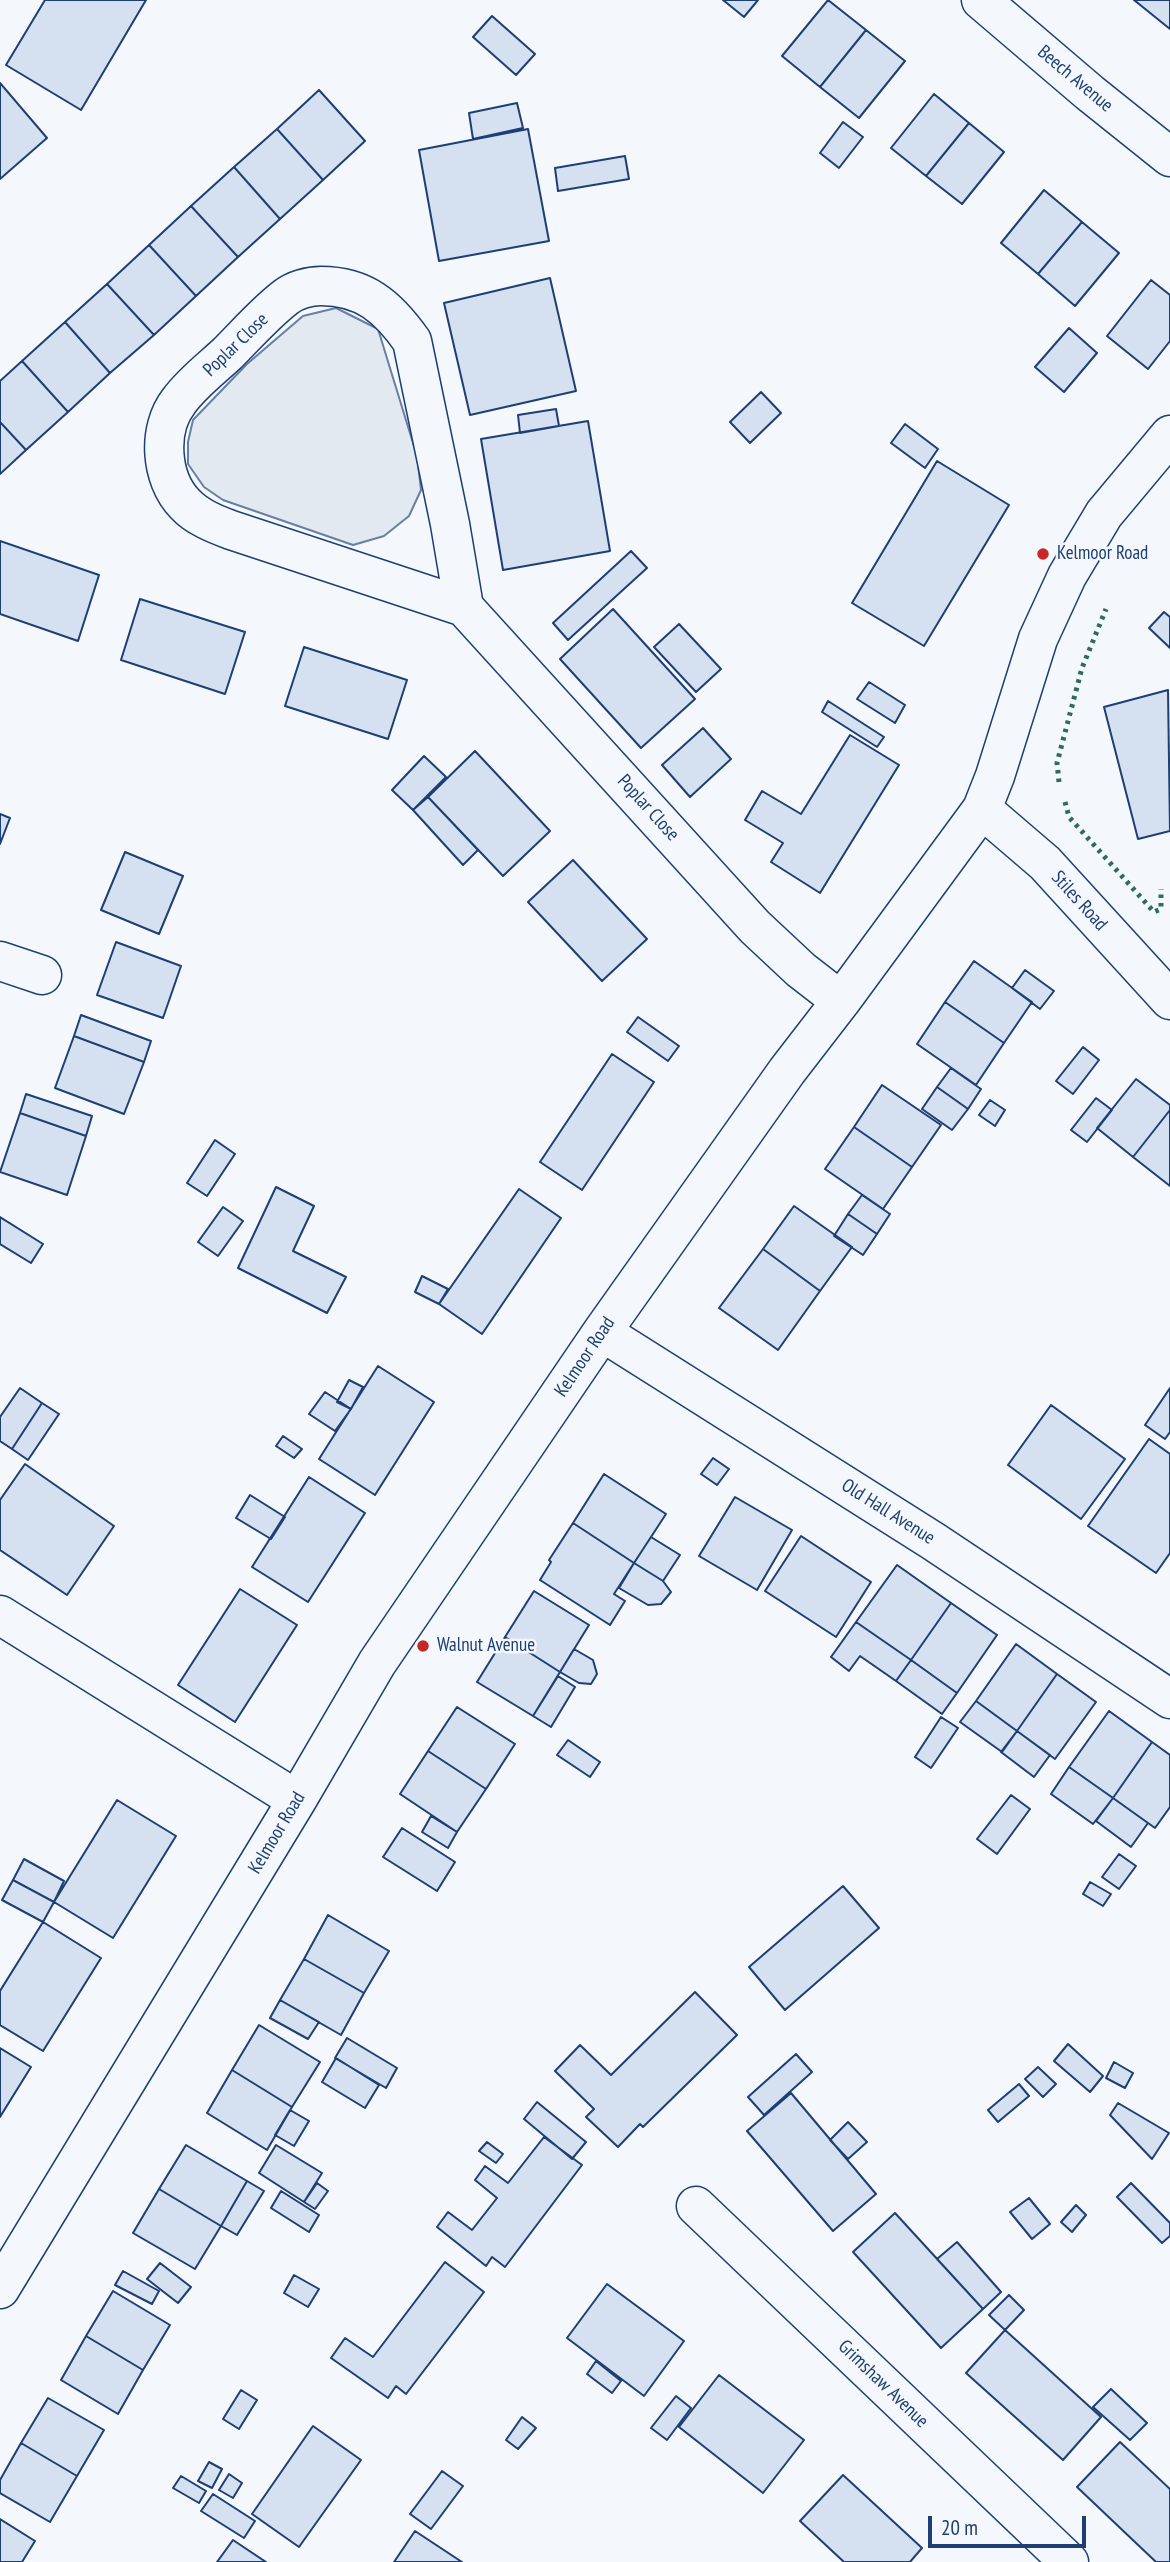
<!DOCTYPE html>
<style>
body{margin:0}
#map{position:relative;width:1170px;height:2562px;overflow:hidden;background:#f4f7fb;font-family:"PT Sans Narrow",sans-serif}
canvas{display:block}
.scale{position:absolute;left:928px;top:2516px;width:158px;height:32px;box-sizing:border-box;border:4px solid #1d3f73;border-top:0;padding-left:9px;font-size:21px;line-height:24px;white-space:nowrap;color:#1d3f73;-webkit-text-stroke:5px #f4f7fb;paint-order:stroke}
</style>
<div id="map">
<canvas width="1170" height="2562"></canvas>
<div class="scale">20 m</div>
</div>
<script>
const ctx = document.querySelector('canvas').getContext('2d');
ctx.lineJoin = 'round';
function fillPath(path, color) {
  ctx.fillStyle = color;
  ctx.fill(path, 'evenodd');
}
function trace(path, color, width, dash) {
  ctx.strokeStyle = color;
  ctx.lineWidth = width;
  ctx.lineCap = dash ? 'butt' : 'round';
  ctx.setLineDash(dash || []);
  ctx.stroke(path);
}
function write(font, color, halo, rows, align = 'center') {
  ctx.font = font + ' "PT Sans Narrow",sans-serif';
  ctx.lineWidth = 5;
  ctx.setLineDash([]);
  ctx.textBaseline = 'middle';
  ctx.strokeStyle = halo;
  ctx.fillStyle = color;
  for (const [text, x, y, turn = 0] of rows) {
    ctx.save();
    ctx.translate(x, y);
    ctx.rotate((+turn || 0) * Math.PI / 180);
    ctx.textAlign = isNaN(turn) ? turn : align;
    if (halo) ctx.strokeText(text, 0, 0);
    ctx.fillText(text, 0, 0);
    ctx.restore();
  }
}
const green = new Path2D(`
 M336,308L378,329L417,456L421,490L409,516L384,536L353,545L223,500L204,487L188,464V442L193,420L247,364L303,316Z`);
const building = new Path2D(`
 M45,0H146L81,110L6,65Z
 M723,0H758L744,17Z
 M828,0L866,30L820,87L782,56Z
 M1134,0H1170V29Z
 M492,16L535,54L516,75L473,37Z
 M866,30L905,61L859,118L820,87Z
 M0,83L47,138L0,179Z
 M319,90L365,141L323,180L277,129Z
 M934,94L969,123L926,176L891,148Z
 M517,103L523,128L473,139L469,113Z
 M843,122L863,137L839,168L820,153Z
 M969,123L1004,152L962,204L926,176Z
 M277,129L323,180L280,219L234,167Z
 M528,129L549,241L439,261L419,150Z
 M625,156L629,179L558,191L555,168Z
 M234,167L280,219L238,257L191,206Z
 M1044,190L1082,222L1038,274L1001,243Z
 M191,206L238,257L196,296L149,245Z
 M1082,222L1119,253L1075,306L1038,274Z
 M149,245L196,296L154,335L107,284Z
 M550,278L576,391L470,415L444,303Z
 M1151,280L1170,295V341L1148,369L1107,336Z
 M107,284L154,335L110,373L65,322Z
 M65,322L110,373L68,412L22,361Z
 M1069,328L1097,353L1064,392L1035,367Z
 M22,361L68,412L26,450L0,422V381Z
 M761,392L781,413L750,443L730,422Z
 M556,409L559,426L520,433L518,415Z
 M588,421L610,551L503,570L481,439Z
 M0,422L26,450L0,474Z
 M905,424L938,449L925,468L891,443Z
 M937,461L1009,505L924,646L852,603Z
 M0,541L99,575L78,641L0,614Z
 M631,551L647,568L568,640L553,623Z
 M140,599L245,632L225,694L121,660Z
 M613,609L695,699L641,748L560,659Z
 M1164,612L1170,617V648L1149,628Z
 M679,624L721,669L696,692L654,647Z
 M304,647L407,680L388,739L285,706Z
 M869,682L905,705L895,723L857,699Z
 M1168,690L1170,831L1138,839L1104,707Z
 M828,701L884,737L877,747L822,712Z
 M703,728L731,759L690,797L662,765Z
 M850,735L899,765L820,893L771,862L783,843L745,820L762,791L801,814Z
 M475,751L550,831L503,876L428,797Z
 M424,756L446,777L413,810L392,790Z
 M428,797L478,850L463,865L413,810Z
 M0,814L10,818L0,844Z
 M125,852L183,876L159,934L101,910Z
 M573,860L647,939L602,981L528,902Z
 M116,942L181,966L163,1018L97,995Z
 M974,961L1032,1002L1004,1043L945,1002Z
 M1025,970L1054,991L1040,1009L1012,988Z
 M945,1002L1004,1043L976,1085L917,1044Z
 M81,1015L151,1041L144,1062L74,1036Z
 M638,1017L679,1046L668,1061L627,1032Z
 M74,1036L144,1062L124,1114L55,1088Z
 M1083,1047L1099,1060L1073,1094L1056,1081Z
 M612,1054L654,1082L582,1190L540,1162Z
 M951,1068L981,1089L968,1109L937,1087Z
 M1136,1079L1170,1105V1110L1133,1157L1097,1128Z
 M882,1085L941,1125L912,1167L854,1127Z
 M937,1087L968,1109L952,1130L922,1109Z
 M26,1094L92,1116L86,1136L20,1113Z
 M1096,1098L1112,1110L1087,1142L1071,1130Z
 M990,1100L1005,1110L995,1126L979,1115Z
 M1170,1110V1186L1133,1157Z
 M20,1113L86,1136L67,1195L0,1172Z
 M854,1127L912,1167L883,1209L825,1169Z
 M215,1140L235,1154L207,1196L187,1183Z
 M276,1187L314,1206L293,1251L346,1277L327,1313L238,1268Z
 M519,1189L561,1218L482,1334L439,1304Z
 M862,1195L890,1214L877,1234L848,1214Z
 M794,1206L852,1247L820,1291L763,1249Z
 M223,1207L243,1221L218,1256L198,1242Z
 M848,1214L877,1234L863,1255L834,1236Z
 M0,1217L43,1244L31,1263L0,1244Z
 M763,1249L820,1291L778,1350L719,1308Z
 M422,1276L448,1289L439,1304L415,1292Z
 M378,1366L434,1402L375,1495L319,1459Z
 M349,1380L363,1387L351,1409L337,1402Z
 M20,1388L42,1403L12,1449L0,1441V1417Z
 M1170,1388V1432L1165,1439L1145,1425Z
 M325,1392L351,1409L335,1431L309,1414Z
 M42,1403L59,1414L28,1460L12,1449Z
 M1051,1405L1125,1459L1081,1519L1008,1465Z
 M283,1436L302,1449L294,1458L276,1446Z
 M1149,1439L1170,1454V1553L1156,1573L1088,1526Z
 M713,1458L729,1469L717,1485L701,1474Z
 M25,1464L114,1526L67,1595L0,1550V1500Z
 M604,1474L666,1514L634,1563L573,1523Z
 M309,1477L365,1513L308,1602L252,1567Z
 M250,1495L285,1517L271,1539L236,1518Z
 M735,1497L792,1530L757,1590L699,1556Z
 M573,1523L634,1563L614,1594L625,1601L610,1625L540,1580L551,1562L549,1560Z
 M801,1536L871,1582L836,1637L765,1591Z
 M651,1537L680,1555L663,1581L634,1563Z
 M634,1563L663,1581L671,1592L661,1604L648,1605L619,1588Z
 M897,1565L951,1603L911,1660L856,1622Z
 M240,1589L297,1625L235,1722L178,1685Z
 M534,1591L589,1625L560,1672L505,1637Z
 M951,1603L997,1635L957,1693L911,1660Z
 M856,1622L911,1660L896,1681L860,1656L849,1671L831,1657Z
 M505,1637L560,1672L533,1716L477,1682Z
 M1016,1644L1057,1674L1017,1731L976,1701Z
 M574,1649L593,1660L597,1674L591,1684L579,1683L560,1672Z
 M911,1660L957,1693L942,1714L896,1681Z
 M1057,1674L1096,1702L1055,1759L1017,1731Z
 M558,1676L575,1687L551,1727L533,1716Z
 M976,1701L1017,1731L1002,1752L960,1722Z
 M457,1707L515,1744L486,1789L428,1751Z
 M1109,1711L1152,1742L1113,1798L1069,1767Z
 M941,1717L958,1728L931,1768L915,1757Z
 M1017,1731L1050,1755L1034,1777L1001,1752Z
 M568,1740L600,1762L590,1777L557,1755Z
 M1152,1742L1170,1755V1807L1155,1828L1113,1798Z
 M428,1751L486,1789L457,1832L400,1794Z
 M1069,1767L1113,1798L1093,1824L1051,1794Z
 M1011,1795L1030,1809L997,1854L977,1839Z
 M1113,1798L1148,1823L1131,1847L1096,1821Z
 M117,1800L176,1836L113,1938L54,1902Z
 M431,1816L457,1832L448,1848L422,1832Z
 M402,1828L455,1862L437,1891L383,1857Z
 M1119,1854L1136,1866L1119,1889L1102,1877Z
 M24,1859L64,1881L54,1902L13,1880Z
 M13,1880L54,1902L43,1922L2,1900Z
 M1090,1882L1111,1894L1103,1906L1083,1894Z
 M843,1886L879,1928L785,2010L749,1967Z
 M328,1915L389,1951L364,1993L304,1959Z
 M43,1922L101,1958L43,2051L0,2025V1991Z
 M304,1959L364,1993L341,2035L280,2000Z
 M695,1992L737,2035L643,2127L640,2124L618,2147L586,2117L594,2109L555,2071L580,2045L611,2075Z
 M280,2000L319,2022L308,2039L270,2018Z
 M259,2025L320,2062L292,2107L232,2070Z
 M347,2038L397,2068L386,2088L335,2058Z
 M1068,2044L1103,2076L1090,2092L1054,2061Z
 M0,2048L31,2067L0,2117Z
 M796,2054L812,2072L764,2115L748,2097Z
 M336,2058L379,2085L365,2108L322,2082Z
 M1114,2062L1133,2073L1125,2088L1106,2078Z
 M1038,2067L1056,2084L1043,2097L1025,2079Z
 M232,2070L292,2107L267,2150L207,2113Z
 M1019,2084L1029,2096L998,2122L988,2110Z
 M791,2093L876,2194L833,2231L747,2131Z
 M537,2102L586,2142L572,2159L524,2119Z
 M1118,2103L1169,2133L1152,2159L1110,2115Z
 M290,2110L309,2121L294,2146L275,2135Z
 M848,2122L867,2142L848,2159L830,2140Z
 M544,2137L582,2165L505,2267L492,2257L486,2266L437,2227L448,2212L472,2230L497,2198L475,2180L485,2166L508,2183Z
 M487,2142L503,2154L496,2163L479,2151Z
 M186,2145L247,2181L221,2226L159,2189Z
 M276,2145L322,2173L304,2202L259,2173Z
 M247,2181L264,2191L237,2235L221,2226Z
 M317,2183L328,2191L315,2209L304,2202Z
 M1131,2183L1170,2223V2236L1162,2243L1117,2197Z
 M159,2189L221,2226L195,2269L133,2233Z
 M281,2191L319,2215L309,2232L271,2208Z
 M1029,2198L1050,2224L1032,2239L1010,2212Z
 M1076,2205L1086,2215L1072,2232L1061,2222Z
 M895,2213L983,2309L941,2348L853,2252Z
 M957,2242L1001,2292L983,2309L937,2259Z
 M445,2262L484,2292L406,2394L396,2386L388,2398L331,2358L345,2338L373,2357Z
 M160,2263L191,2287L178,2303L147,2279Z
 M123,2271L159,2291L152,2304L115,2285Z
 M294,2275L319,2289L308,2307L284,2293Z
 M607,2284L684,2341L644,2396L567,2338Z
 M113,2291L170,2325L143,2370L86,2336Z
 M1009,2295L1024,2310L1005,2330L989,2315Z
 M1005,2330L1101,2417L1063,2460L966,2373Z
 M86,2336L143,2370L118,2414L61,2380Z
 M596,2361L621,2381L612,2393L587,2374Z
 M719,2375L804,2440L763,2493L679,2427Z
 M1111,2389L1147,2423L1130,2440L1093,2407Z
 M241,2390L257,2400L239,2429L223,2419Z
 M676,2396L691,2408L667,2440L651,2428Z
 M48,2398L104,2430L77,2476L21,2443Z
 M522,2417L536,2428L518,2449L506,2440Z
 M313,2426L361,2460L299,2547L252,2514Z
 M1120,2442L1170,2489V2562H1156L1077,2487Z
 M21,2443L77,2476L50,2522L0,2493V2480Z
 M209,2462L222,2469L212,2488L198,2481Z
 M442,2471L463,2486L431,2529L410,2514Z
 M229,2474L242,2483L233,2498L219,2490Z
 M843,2475L922,2548L910,2562H844L800,2521Z
 M181,2476L206,2491L199,2503L173,2488Z
 M213,2494L255,2521L244,2538L201,2511Z
 M0,2519L35,2541L22,2562H0Z
 M415,2531L462,2562H394Z
 M233,2540L266,2562H217Z`);
const street = new Path2D(`
 M981,0L1090,93L1170,157
 M464,607L450,524L412,341C388,307 364,286 321,286C309,286 295,290 286,297C265,313 247,334 228,353C212,368 192,383 179,401C157,429 160,478 185,504C197,517 215,524 231,530L464,607L755,927L801,970L841,1001
 M982,809L1045,863L1170,1000
 M0,961L42,975
 M602,1332L933,1541L1170,1699
 M0,1615L297,1800
 M696,2206L1069,2562
 M0,2289L297,1800L377,1663L602,1332L787,1071L841,1001L982,809L995,776L1038,639L1067,576L1104,514L1170,435`);
const hedge = new Path2D(`
 M1059,782L1057,763L1082,668L1106,609
 M1065,802L1069,817L1154,912L1161,909V889`);
const markers = [
 [1043,554,7,"#c62828"],
 [423,1646,7,"#c62828"]
];
const streetNames = [
 ["Beech Avenue",1075,79,40],
 ["Poplar Close",236,345,-44],
 ["Poplar Close",648,808,48],
 ["Stiles Road",1079,901,48],
 ["Kelmoor Road",585,1357,-56],
 ["Old Hall Avenue",888,1512,32],
 ["Kelmoor Road",277,1833,-59],
 ["Grimshaw Avenue",883,2384,44]
];
const poiNames = [
 ["Kelmoor Road",1057,554],
 ["Walnut Avenue",437,1646]
];
fillPath(green, '#e3e9f0');
trace(green, '#687fa3', 2);
fillPath(building, '#d5e0f0');
trace(building, '#1d3f73', 2);
trace(street, '#1d3f73', 41);
trace(street, '#f4f7fb', 38);
trace(hedge, '#2c6c60', 5, [3.5, 5]);
for (const [x, y, r, color] of markers) {
  const dot = new Path2D();
  dot.arc(x, y, r, 0, 2 * Math.PI);
  ctx.fillStyle = color;
  ctx.fill(dot);
  trace(dot, '#f4f7fb', 2.5);
}
write('19px', '#1d3f73', '#f4f7fb', streetNames);
write('19px', '#1d3f73', '#f4f7fb', poiNames, 'left');
</script>
